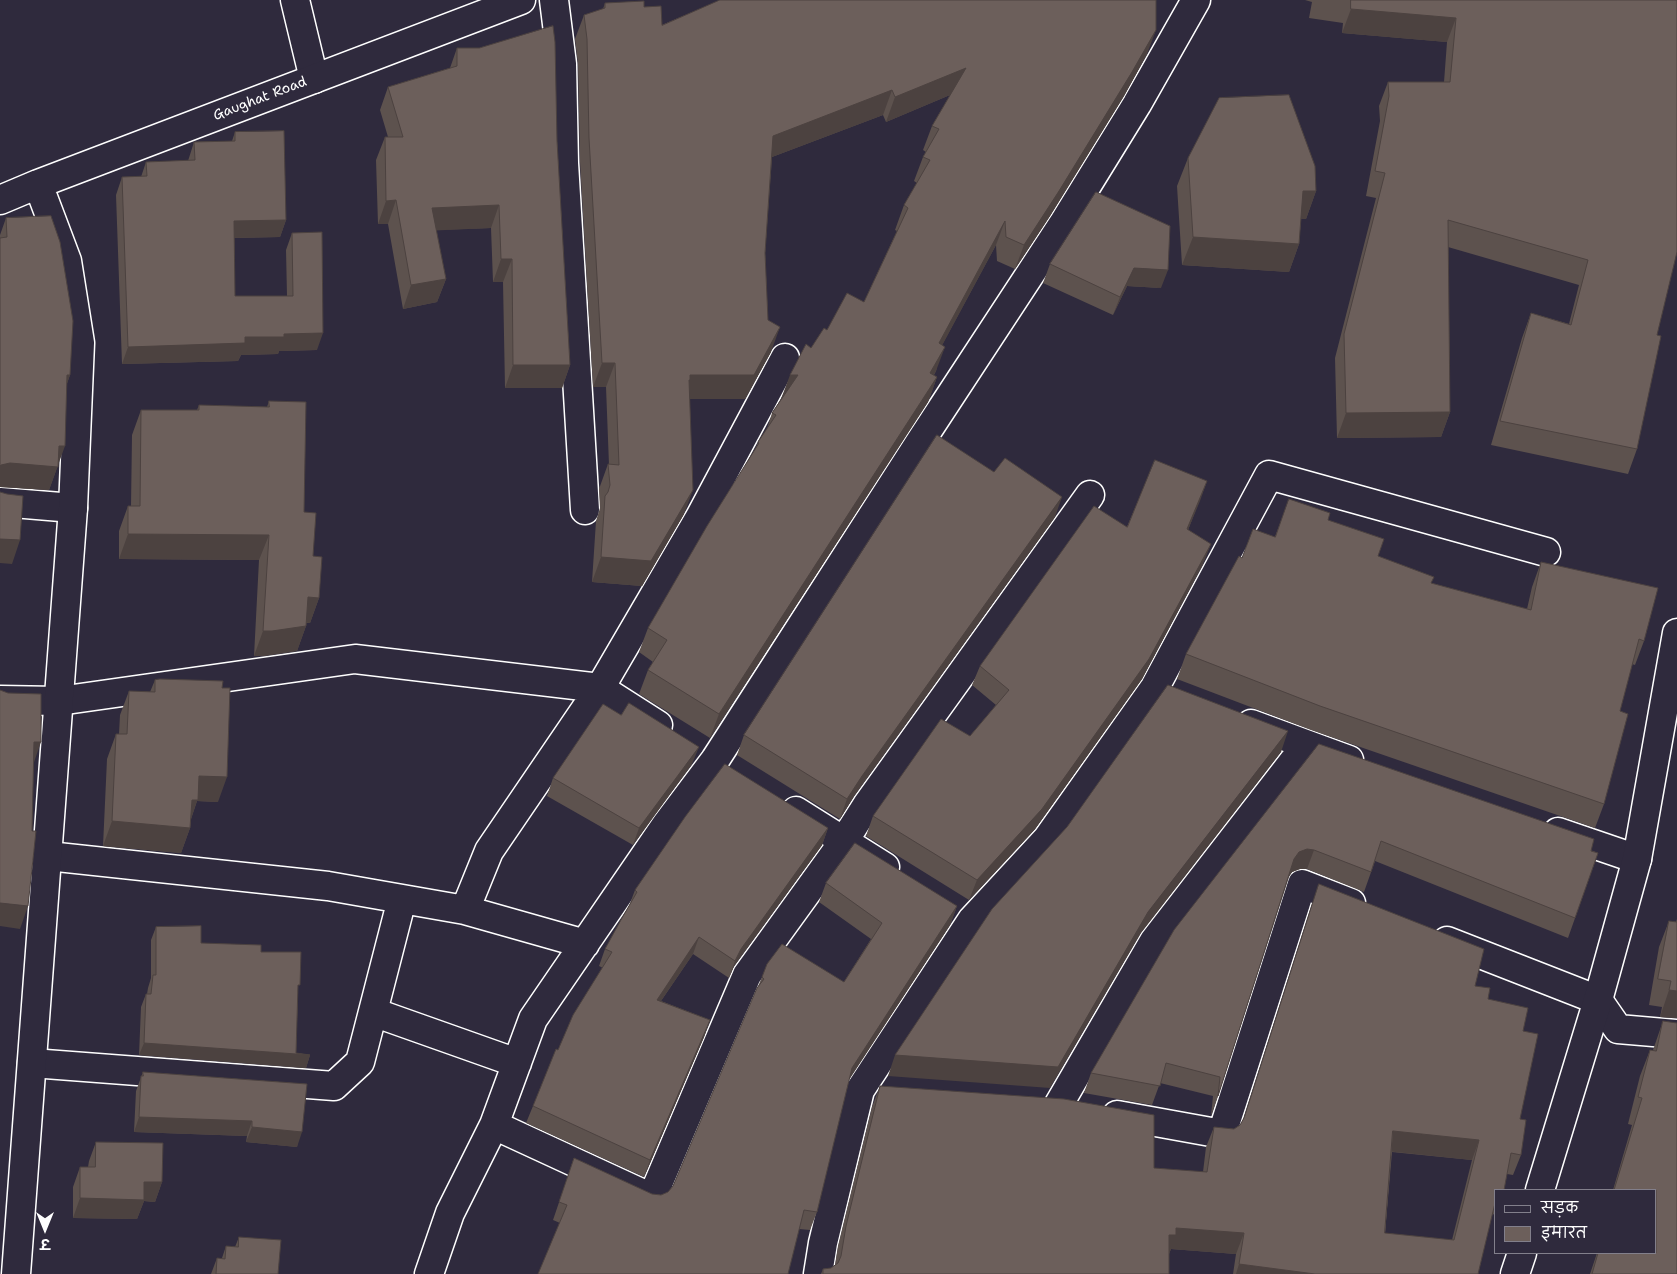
<!DOCTYPE html>
<meta charset="utf-8">
<style>
body{margin:0}
#map{position:relative;width:1677px;height:1274px;overflow:hidden;background:#2f2a3d;font-family:"Shantell Sans","Playpen Sans Deva",sans-serif}
canvas{display:block}
.legend{position:absolute;left:1494px;top:1189px;width:162px;height:65px;box-sizing:border-box;background:#2f2a3d;border:1px solid #827f8b;margin:0;padding:6px 9px;list-style:none;font-size:15px;color:#fff}
.legend li{display:flex;align-items:center;gap:10px;height:25px}
.legend b{width:25px;border:1px solid #827f8b}
.north{position:absolute;left:20px;top:1204px;width:50px;height:50px;-webkit-text-stroke:4px #2f2a3d;paint-order:stroke;rotate:180deg;font-size:14px;font-weight:700;line-height:20px;text-align:center;color:#fff}
.north::after{content:'';display:block;margin:auto;width:18px;height:22px;background:#fff;clip-path:polygon(50% 0,100% 100%,50% 72%,0 100%)}
</style>
<div id="map">
<canvas width="1677" height="1274"></canvas>
<ul class="legend">
<li><b style="height:6px;background:#2f2a3d"></b>सड़क</li>
<li><b style="height:14px;background:#6c5f5b"></b>इमारत</li>
</ul>
<div class="north">उ</div>
</div>
<script>
const ctx = document.querySelector('canvas').getContext('2d');
ctx.lineJoin = 'round';
function trace(path, color, width, dash) {
  ctx.strokeStyle = color;
  ctx.lineWidth = width;
  ctx.lineCap = dash ? 'butt' : 'round';
  ctx.setLineDash(dash || []);
  ctx.stroke(path);
}
function fillPath(path, color) {
  ctx.fillStyle = color;
  ctx.fill(path, 'evenodd');
}
function write(font, color, halo, rows, align = 'center') {
  ctx.font = font + ' "Shantell Sans",sans-serif';
  ctx.lineWidth = 5;
  ctx.setLineDash([]);
  ctx.textBaseline = 'middle';
  ctx.strokeStyle = halo;
  ctx.fillStyle = color;
  for (const [text, x, y, turn = 0] of rows) {
    ctx.save();
    ctx.translate(x, y);
    ctx.rotate((+turn || 0) * Math.PI / 180);
    ctx.textAlign = isNaN(turn) ? turn : align;
    if (halo) ctx.strokeText(text, 0, 0);
    ctx.fillText(text, 0, 0);
    ctx.restore();
  }
}
const minor = new Path2D(`
 M295,0L314,79
 M554,0L562,64L564,163L585,510
 M0,502L73,508
 M0,700L59,701L355,659L600,688L658,725
 M1251,724L1349,760
 M796,811L885,867
 M1558,832L1637,859
 M48,856L328,886L465,910L585,944
 M465,910L489,851L600,688L700,517L785,358
 M1447,941L1598,1000L1618,1029L1677,1034
 M373,1012L517,1063
 M32,1063L334,1086L360,1062L402,899
 M1059,1104L1154,941L1306,745
 M1117,1115L1222,1134L1302,884L1351,903
 M494,1125L652,1198L747,975L844,841L867,805L1090,495
 M429,1274L450,1213L494,1125L533,1019L666,825L715,760L920,442L1063,224L1137,104L1196,0
 M818,1274L823,1243L860,1090L972,920L1047,839L1155,687L1269,475L1546,552`);
const tertiary = new Path2D(`
 M1540,1190L1598,1000L1637,859L1677,633
 M1515,1274L1522,1253`);
const secondary = new Path2D(`
 M0,200L38,184L521,0
 M16,1274L73,508L80,343L67,261L38,184`);
const wall = new Path2D(`
 M1305,0H1677L1657,335L1637,449L1628,474L1491,445L1522,338L1531,313L1569,324L1579,285L1448,247L1450,412L1441,437L1337,438L1335,358L1376,198L1366,196L1380,121L1379,106L1388,82H1444L1447,42L1342,33L1343,23L1309,18L1312,2Z
 M605,3L644,7L662,25L1147,54L1124,96L1050,216L1015,269L997,261L996,245L942,345L936,371L934,375L937,377L928,402L710,738L639,694L648,670L653,662L639,652L648,628L755,451L758,442L767,429L772,413L781,399L811,348L827,330L864,302L897,231L895,230L904,205L917,183L914,181L923,157L926,152L923,150L932,126L950,95L886,122L883,115L772,157L765,253L768,320L771,352L745,399H690L684,514L642,586L592,582L596,521L600,508L599,489L608,464L609,465L606,387H593L580,162L578,64L575,39L584,15L603,9Z
 M457,48L557,141L570,365L562,388H505L503,282H493L491,228L436,230L446,279L437,302L403,309L388,224H378L376,160L385,137H388L380,110L388,87L450,68Z
 M235,132L286,220L280,237L234,238L235,296H287L286,250L292,233L317,350L279,351L278,354L241,355L238,361L122,364L116,195L122,177H141L146,162L188,161L194,142L232,141Z
 M1188,158L1316,191L1306,219H1301L1299,244L1289,272L1182,265L1177,186Z
 M6,218L70,375L66,386L58,465L49,490L0,487V235Z
 M1050,264L1161,288L1127,286L1113,315L1043,283Z
 M269,401L304,512L313,556L319,598L310,623H306V626L297,651L263,656H254L259,560L119,559V531L128,506H131L132,435L141,410H197L199,405L267,407Z
 M1207,481L1188,530L1203,564L1142,679L1035,829L969,900L866,836L873,816L970,736L996,705L972,685L980,666L1127,527Z
 M1055,517L854,796L840,819L737,755L744,735Z
 M1328,520L1378,556L1431,583L1527,609L1532,587L1541,562L1644,641L1635,665L1632,664L1620,711L1604,804L1595,828L1311,730L1177,679L1186,654L1242,558L1275,537Z
 M155,680L218,802L197,801L191,819L190,828L181,853L103,846L107,759L116,734H119L120,715L129,691L150,692Z
 M1319,744L1598,853L1568,938L1375,861L1364,892L1307,869H1300L1292,872L1289,877L1218,1096L1211,1116L1213,1096L1160,1083L1152,1105L1084,1093L1091,1073Z
 M692,764L633,845L547,796L553,778Z
 M828,828L822,845L734,966L729,978L693,954L661,1001L710,1020L704,1037L644,1177L526,1123L533,1106L558,1050L603,968L599,966L605,949L629,906L635,890Z
 M826,883L957,906L950,925L848,1081L817,1212L810,1230L799,1229L560,1223L553,1220L574,1158L652,1194L661,1195L668,1192L673,1186L762,977L844,982L871,939L819,902Z
 M1319,884L1475,986L1488,999L1523,1031L1520,1119L1521,1155L1513,1175L1507,1174L1496,1190V1215L1492,1214L1478,1274H1233L1236,1254L1171,1249L1169,1254V1274H821L823,1269L831,1268L835,1265L838,1246L872,1107L880,1086L1154,1168L1203,1172L1206,1147L1214,1127L1234,1129L1240,1125L1243,1121L1312,905ZM1392,1152L1472,1160L1452,1240L1385,1233Z
 M1677,919V1018L1660,1017L1662,1007L1649,1005L1659,947L1669,921L1676,922Z
 M156,927L201,943L261,952L298,992L296,1053L310,1055L306,1068L139,1055L141,1007L146,994H147L148,988L151,978V940Z
 M1663,1021L1677,1274H1590L1597,1253H1656V1190H1613L1632,1125L1628,1124L1640,1076L1650,1050H1653Z
 M143,1072L307,1084L297,1147L246,1142L247,1136L134,1132L136,1091Z
 M96,1142L162,1182L155,1202L144,1201L137,1219L73,1218V1187L80,1167H88L89,1161Z
 M239,1237L278,1274H211L217,1258H222L226,1246L235,1247Z`);
const shadedWall = new Path2D(`
 M1351,9L1456,18L1447,42L1342,33Z
 M1156,30L1147,54L1124,96L1050,216L1015,269L1024,245Z
 M966,68L957,92L886,122L895,97Z
 M892,90L883,115L764,160L773,136Z
 M1303,191H1316L1306,219H1293Z
 M396,200L388,224H378L386,201Z
 M499,205L491,228L424,231L432,208Z
 M286,220L280,237L227,238L234,221Z
 M1005,221L996,245L930,368L939,343Z
 M1193,237L1299,244L1289,272L1182,265Z
 M501,259H512L503,282H493Z
 M1134,268L1168,270L1161,288L1127,286L1113,315L1120,297Z
 M446,279L437,302L403,309L411,285Z
 M780,327L771,352L745,399H683L690,375Z
 M323,333L317,350L279,351L278,354L241,355L238,361L122,364L128,347L284,334Z
 M945,347L936,371L921,397L930,373Z
 M602,363H615L606,387H593Z
 M513,365H570L562,388H505Z
 M67,375H70L62,398Z
 M790,375H798L789,399H781Z
 M937,377L928,402L710,738L719,714Z
 M1450,412L1441,437L1337,438L1346,413Z
 M59,446H65L49,490L0,487V466L1,465Z
 M1207,481L1200,501L1180,549L1187,529Z
 M693,490L684,514L642,586L592,582L601,557Z
 M1062,497L1055,517L854,796L840,819L847,799L862,776Z
 M128,534L269,535L259,560L119,559Z
 M0,539L20,540L12,564L0,563Z
 M1211,544L1203,564L1142,679L1035,829L969,900L977,880Z
 M308,597L319,598L310,623L299,622Z
 M306,626L297,651L263,656H254L263,631Z
 M1288,731L1281,752L1141,933L1050,1088L888,1076L895,1055L1148,912Z
 M34,742H41L33,765Z
 M699,747L692,764L633,845L639,828Z
 M199,776L227,777L218,802L197,801L189,825L183,824Z
 M112,821L190,828L181,853L103,846Z
 M828,828L822,845L734,966L729,978L735,961L741,949Z
 M1307,849L1314,850L1307,869H1300L1292,872L1287,879L1294,859L1299,852Z
 M0,903L28,906L20,929L0,926Z
 M957,906L950,925L845,1086L852,1068Z
 M699,937L693,954L650,1017L657,1000Z
 M1669,990L1677,991V1018L1660,1017Z
 M710,1020L704,1037L644,1177L650,1160Z
 M144,1043L310,1055L306,1068L139,1055Z
 M139,1117L252,1121L247,1136L134,1132Z
 M252,1127L302,1132L297,1147L246,1142Z
 M1393,1131L1479,1140L1472,1160L1386,1151Z
 M144,1182H162L155,1202L144,1201L137,1219L73,1218L80,1198Z
 M1176,1228L1244,1233L1236,1254L1171,1249L1168,1256L1169,1235Z
 M1239,1264L1315,1274H1236Z`);
const building = new Path2D(`
 M720,0H1156V30L1132,72L1059,191L1024,245L1006,237L1005,221L939,343L945,347L930,373L937,377L719,714L648,670L667,640L648,628L707,526L759,443L758,442L776,415L772,413L798,375H790L806,344L811,348L824,328L827,330L847,293L864,302L908,208L904,205L930,160L923,157L939,129L932,126L966,68L895,97L892,90L773,136L765,253L768,320L780,327L754,375H690V380H689L693,490L651,561L601,557L605,496L608,492L610,485L608,464L619,465L615,363H602L589,138L587,39L584,15L605,8V3L644,1V7L661,6L662,25Z
 M1351,0H1677V252L1657,335L1661,336L1637,449L1500,421L1531,313L1571,325L1588,260L1448,220L1450,412L1346,413L1344,334L1385,173L1375,171L1389,96L1388,82H1450L1456,18L1351,9Z
 M553,26L555,42L557,141L570,365H513L512,259H501L499,205L432,208L446,279L411,285L396,200L386,201L385,137H403L388,87L457,66V48H479Z
 M1289,95L1315,166L1316,191H1303L1299,244L1193,237L1188,158L1219,98Z
 M284,131L286,220L234,221L235,296H293L292,233L322,232L323,333L284,334V337H245V343L128,347L122,177L147,176L146,162L195,160L194,142L235,141V132Z
 M1096,192L1170,226L1168,270L1134,268L1120,297L1050,264Z
 M51,216L60,242L73,321L70,375H67L65,446H59L58,467L10,463L1,465L0,466V238L7,237L6,218Z
 M269,401L306,402L304,512L316,513L313,556L322,557L319,598L308,597L306,626L272,631H263L269,535L128,534V506H140L141,410H199V405L269,407Z
 M937,435L994,472L1005,458L1062,497L862,776L847,799L744,735Z
 M1155,460L1207,481L1187,529L1211,544L1149,659L1042,809L977,880L873,816L941,719L970,736L1009,690L980,666L1094,506L1127,527Z
 M0,492L7,494L23,496L20,540L0,539Z
 M1289,499L1330,513L1328,520L1384,539L1378,556L1434,577L1431,583L1531,610L1541,562L1658,588L1644,641L1639,639L1620,711L1628,714L1604,804L1320,706L1186,654L1239,556L1242,558L1253,529L1275,537Z
 M160,679L223,681L222,688H230L227,777L199,776L198,800H192L190,828L112,821L116,734H127L129,691L155,692V680Z
 M1168,685L1288,731L1148,912L1058,1067L895,1055L992,909L1067,827Z
 M0,690L8,693L41,694V742H34L32,831H36L28,906L0,903Z
 M629,703L699,747L639,828L553,778L603,704L621,715Z
 M1319,744L1594,839L1591,851L1598,853L1575,918L1381,841L1371,872L1314,850L1307,849L1299,852L1294,859L1218,1096L1220,1077L1166,1063L1160,1086L1091,1073L1174,930Z
 M725,764L828,828L741,949L735,961L699,937L657,1000L710,1020L650,1160L533,1106L556,1049L558,1050L573,1015L612,952L605,949L622,918L637,892L635,890L685,817Z
 M855,843L957,906L852,1068L817,1212L804,1210L788,1274H538L567,1205L559,1202L574,1158L652,1194L661,1195L668,1192L673,1186L757,988L764,979L762,977L767,964L782,944L844,982L882,923L826,883Z
 M1319,884L1484,949L1475,986L1490,988L1488,999L1528,1008L1523,1031L1538,1034L1520,1119L1526,1120L1521,1155L1511,1153L1504,1190H1496V1199L1478,1274H1315L1239,1264L1244,1233L1176,1228V1235H1169V1274H823V1269L831,1268L838,1263L841,1256L846,1226L880,1086L1064,1099L1154,1115V1168L1207,1172L1214,1127L1234,1129L1240,1125L1244,1118ZM1393,1131L1479,1140L1454,1240L1385,1233Z
 M1669,921L1677,922V991L1669,990L1671,981L1658,979Z
 M201,926V943L261,945V952H301L300,985H298L296,1053L310,1055L144,1043L146,994H151L153,975H156V927Z
 M1663,1021L1677,1023V1274H1592L1598,1253H1656V1190H1614L1642,1098L1638,1097L1650,1050L1656,1051Z
 M143,1072L307,1084L302,1132L252,1127V1121L139,1117L141,1076H143Z
 M96,1142L163,1143L162,1182H144V1200L80,1198V1167H95Z
 M239,1237L281,1240L278,1274H216L217,1258L225,1259L226,1246L238,1247Z`);
const streetNames = [
 ["Gaughat Road",260,99,-21]
];
trace(minor, '#fff', 31);
trace(tertiary, '#fff', 31);
trace(secondary, '#fff', 31);
trace(minor, '#2f2a3d', 28);
trace(tertiary, '#2f2a3d', 28);
trace(secondary, '#2f2a3d', 28);
fillPath(wall, '#5d524e');
fillPath(shadedWall, '#4c4240');
fillPath(building, '#6c5f5b');
trace(building, '#4c4240', 1);
write('14px', '#fff', '#2f2a3d', streetNames);
</script>
